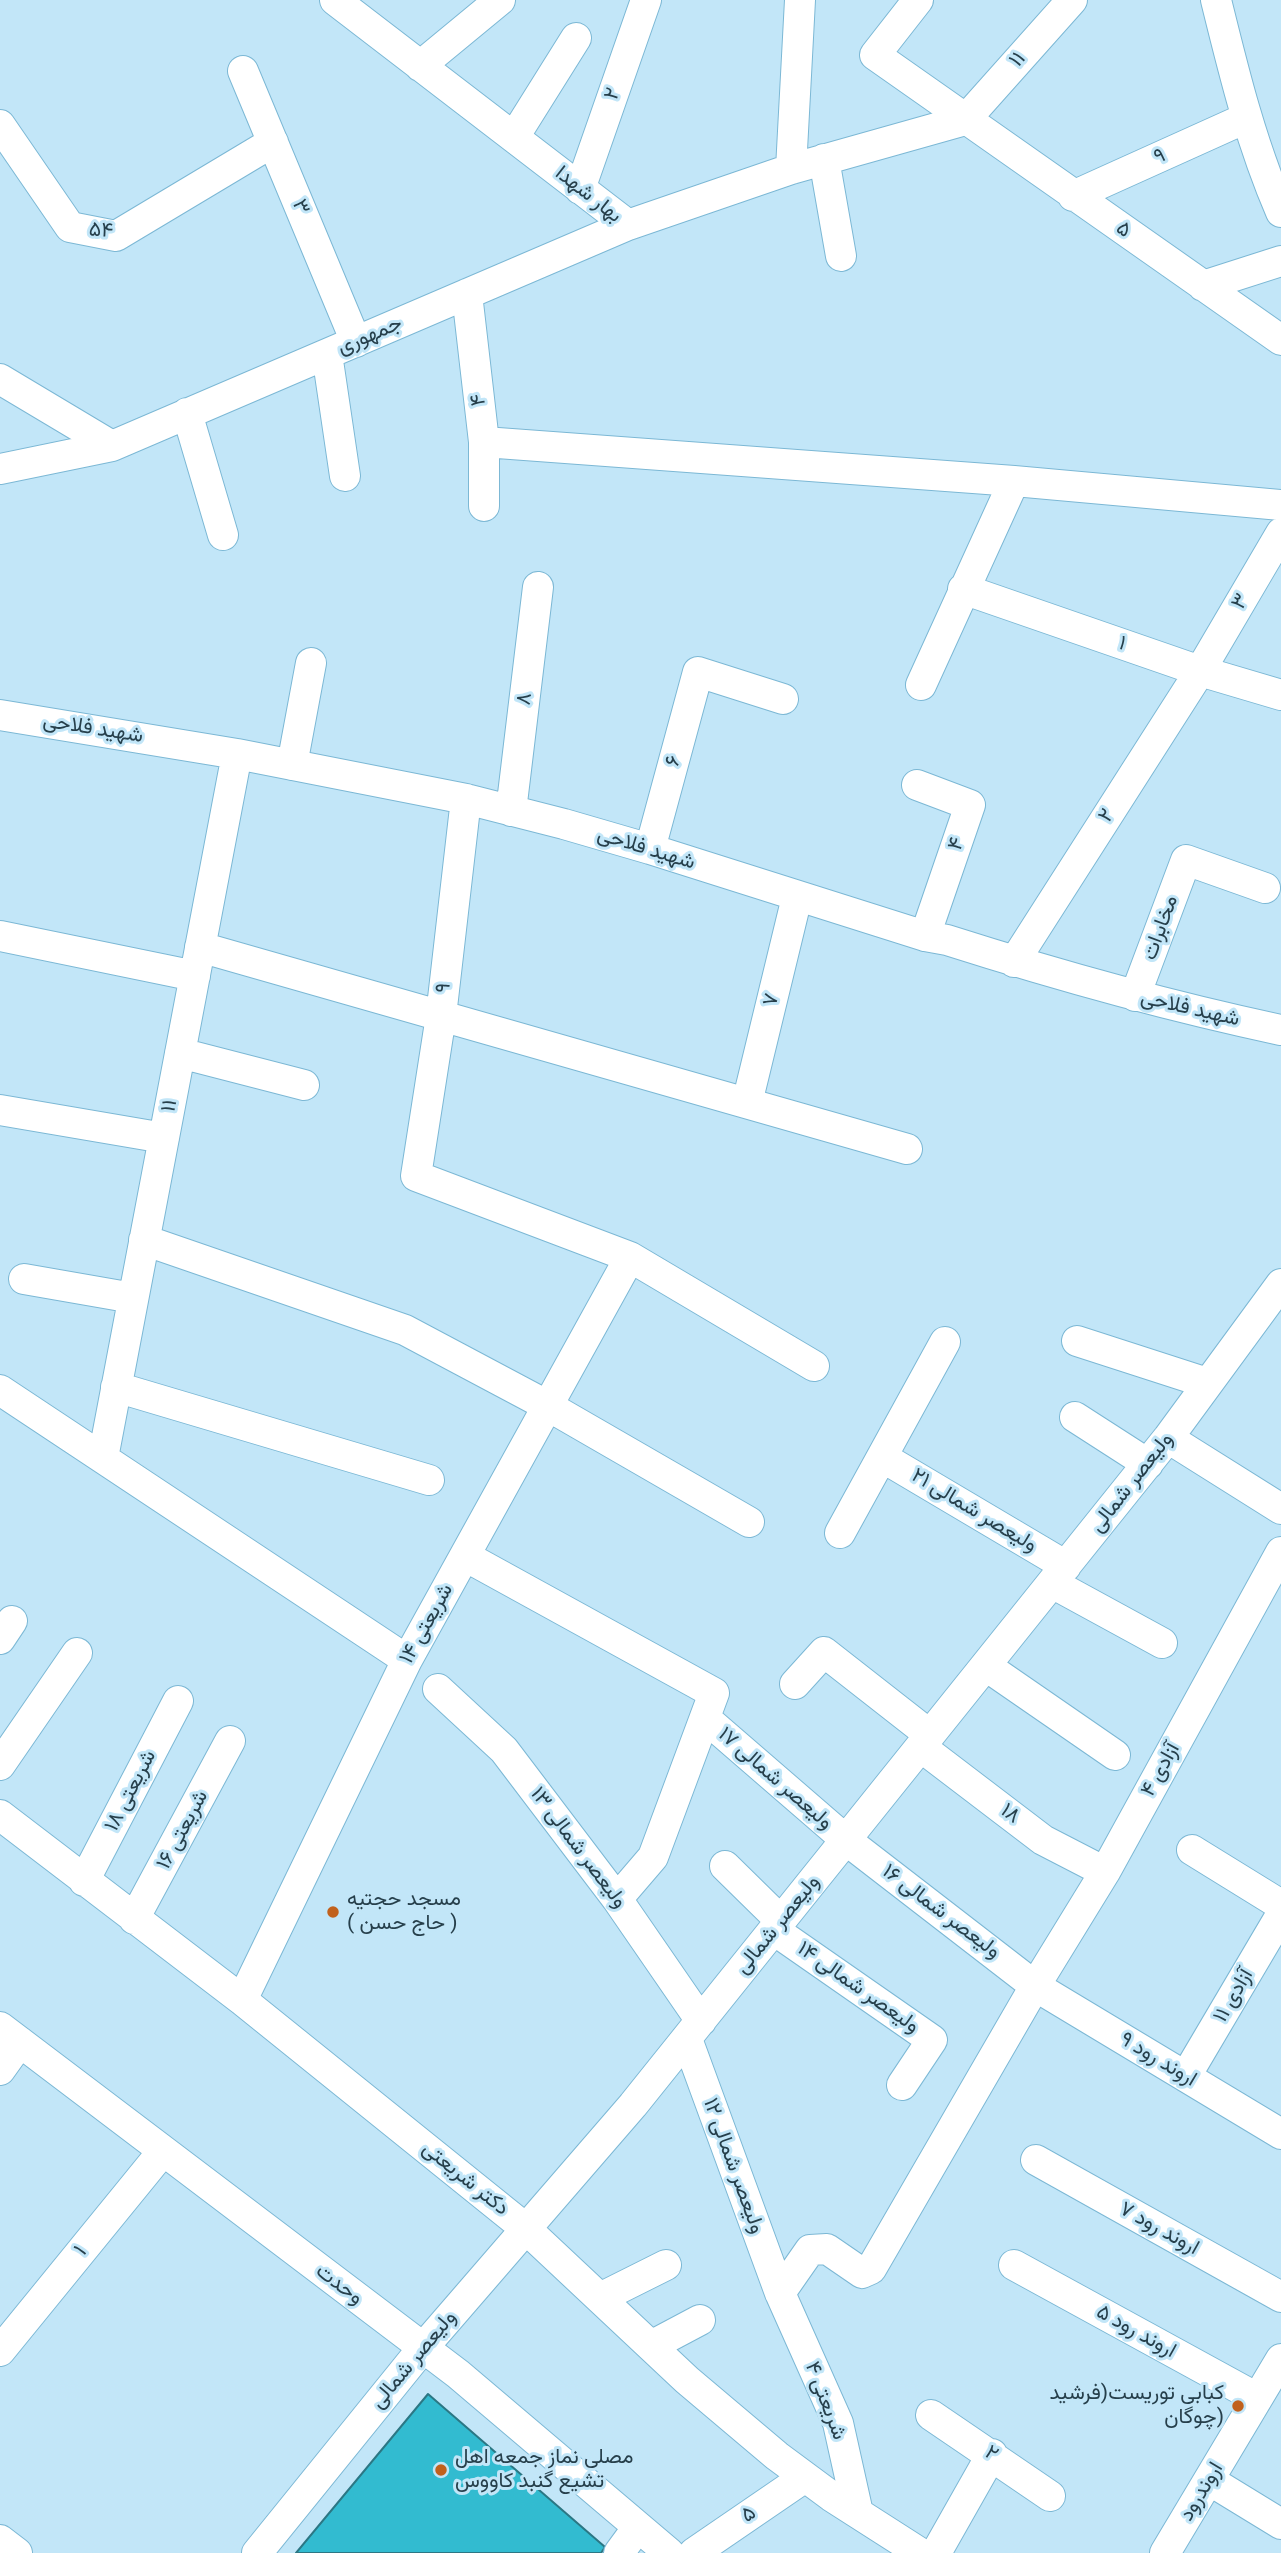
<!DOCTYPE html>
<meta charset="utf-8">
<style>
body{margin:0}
canvas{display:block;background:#c2e6f8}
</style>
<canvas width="1281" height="2553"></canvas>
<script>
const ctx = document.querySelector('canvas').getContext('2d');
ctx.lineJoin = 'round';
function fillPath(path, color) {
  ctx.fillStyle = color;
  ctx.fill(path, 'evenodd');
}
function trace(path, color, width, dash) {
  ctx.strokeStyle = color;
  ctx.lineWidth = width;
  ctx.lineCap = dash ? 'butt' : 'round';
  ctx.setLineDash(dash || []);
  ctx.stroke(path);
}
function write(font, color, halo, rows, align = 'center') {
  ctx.font = font + ' Roboto,Vazirmatn,sans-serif';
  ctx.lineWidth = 6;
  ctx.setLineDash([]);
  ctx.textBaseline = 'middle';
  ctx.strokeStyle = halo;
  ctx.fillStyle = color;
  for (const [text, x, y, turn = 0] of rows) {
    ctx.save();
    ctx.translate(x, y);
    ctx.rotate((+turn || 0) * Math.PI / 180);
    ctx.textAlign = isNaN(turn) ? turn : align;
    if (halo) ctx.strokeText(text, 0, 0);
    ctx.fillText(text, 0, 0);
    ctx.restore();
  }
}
const building = new Path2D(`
 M428,2394L605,2547L601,2553H296Z`);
const minor = new Path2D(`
 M335,0L628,225L791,169L965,120
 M918,0L875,55L1281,340
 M1216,0C1234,73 1251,143 1281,212
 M420,66L500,0
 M243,71L356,342
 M965,120L1072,0
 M0,125L70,227L116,236L273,142
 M514,137L576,38
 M824,159L841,256
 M791,169L800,0
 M580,189L646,0
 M1073,196L1246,118
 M1203,286L1281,261
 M467,294L484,442V506
 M327,354L345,476
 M0,379L112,446
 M187,413L223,535
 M484,442L1014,481L1281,505
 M0,469L112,446L628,225
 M963,589L1200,671L1281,695
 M921,685L1014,481
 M0,715L237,754L466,799L564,824L650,849L925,936L947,940C1057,975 1168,1006 1281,1030
 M292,765L311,663
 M917,785L970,805L925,936
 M466,799L441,1016L416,1176L630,1257L814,1366
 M511,811L538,587
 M650,849L698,672L783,699
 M0,936L195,976
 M200,947L907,1149
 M1014,962L1200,671L1281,533
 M1135,996L1186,860L1265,888
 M180,1053L304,1085
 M747,1103L797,897
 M0,1110L164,1138
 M144,1240L405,1330L548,1406L749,1522
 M24,1279L133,1298
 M1077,1341L1207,1383
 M116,1387L429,1480
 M0,1390L407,1660
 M1075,1417L1148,1464
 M1168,1438L1281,1509
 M882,1457L1066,1566
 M103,1458L237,754
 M840,1533L945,1342
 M465,1556L714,1693L653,1857L617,1899
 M1052,1583L1162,1643
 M0,1639L12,1621
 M986,1666L1115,1755
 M795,1684L824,1652L930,1735
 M438,1689L504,1750L617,1899L701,2021
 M705,1718L846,1840L1035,1986L1281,2134
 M921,1747L1043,1840L1105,1872
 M0,1765L77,1653
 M0,1815L242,2000L525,2228L687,2380L777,2456L831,2496L920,2553
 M1192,1850L1281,1905
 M725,1866L781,1921
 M84,1881L178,1701
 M134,1919L230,1741
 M774,1930L932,2040L902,2085
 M242,2000L407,1660L630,1257
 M0,2027L458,2374L669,2553
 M687,2039L780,2293L838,2423L858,2513
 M0,2070L20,2042
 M1186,2076L1281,1915
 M1036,2160L1281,2297
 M1014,2265L1257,2398
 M780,2293L810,2250L827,2249L862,2273L871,2269L1035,1986L1105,1872L1281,1552
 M600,2298L666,2265
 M651,2346L700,2320
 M0,2351L163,2151
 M931,2415L1050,2496
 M1209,2480L1281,2524
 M0,2540L17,2553
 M257,2553L422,2349L633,2105L1168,1438L1281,1284
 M619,2553L638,2527
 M694,2553L805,2477
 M936,2553L992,2454
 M1165,2553L1281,2359`);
const markers = [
 [333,1912,7,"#c1611d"],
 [1238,2406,7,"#c1611d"],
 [441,2470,7,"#c1611d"]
];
const streetNames = [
 ["۱۱",1018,60,-49],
 ["۲",613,94,-71],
 ["۹",1160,157,-24],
 ["بهار شهدا",588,195,38],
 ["۳",300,207,67],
 ["۵",1123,230,35],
 ["۵۴",101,231,4],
 ["جمهوری",370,336,-23],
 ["۴",479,400,-97],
 ["۳",1241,602,-60],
 ["۱",1122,644,19],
 ["۸",525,699,-83],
 ["شهید فلاحی",93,729,9],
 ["۶",674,761,-75],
 ["۲",1107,816,-57],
 ["۴",957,844,-71],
 ["شهید فلاحی",646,849,17],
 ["مخابرات",1161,928,-70],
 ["۹",444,988,-84],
 ["۷",772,1000,-76],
 ["شهید فلاحی",1190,1009,13],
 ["۱۱",170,1106,-79],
 ["ولیعصر شمالی",1132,1483,-52],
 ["ولیعصر شمالی ۲۱",974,1511,31],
 ["شریعتی ۱۴",427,1624,-61],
 ["آزادی ۴",1161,1770,-61],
 ["ولیعصر شمالی ۱۷",775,1779,41],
 ["شریعتی ۱۸",131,1791,-63],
 ["۱۸",1010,1814,37],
 ["شریعتی ۱۶",183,1830,-62],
 ["ولیعصر شمالی ۱۳",578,1848,53],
 ["ولیعصر شمالی ۱۶",941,1912,37],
 ["ولیعصر شمالی",778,1925,-51],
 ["ولیعصر شمالی ۱۴",858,1988,35],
 ["آزادی ۱۱",1234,1996,-60],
 ["اروند رود ۹",1158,2060,31],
 ["ولیعصر شمالی ۱۲",733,2166,70],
 ["دکتر شریعتی",465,2179,39],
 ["اروند رود ۷",1159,2229,29],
 ["۱",81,2251,-51],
 ["وحدت",339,2285,37],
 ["اروند رود ۵",1136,2332,29],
 ["ولیعصر شمالی",414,2360,-50],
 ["شریعتی ۴",825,2401,69],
 ["۲",991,2454,34],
 ["اروندرود",1202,2492,-59],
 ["۵",749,2515,-34]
];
const poiNames = [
 ["مسجد حجتیه",347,1900],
 ["( حاج حسن )",347,1924],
 ["کبابی توریست(فرشید",1224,2394,"right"],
 ["چوگان)",1224,2418,"right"],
 ["مصلی نماز جمعه اهل",455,2458],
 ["تشیع گنبد کاووس",455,2482]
];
fillPath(building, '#32bbd0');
trace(building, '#2b7784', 2);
trace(minor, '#7cb8d5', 32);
trace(minor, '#fff', 30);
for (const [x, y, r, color] of markers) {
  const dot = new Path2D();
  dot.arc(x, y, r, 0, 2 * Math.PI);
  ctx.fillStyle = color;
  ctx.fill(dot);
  trace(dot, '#c2e6f8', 2.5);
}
write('21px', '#263f4b', '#c2e6f8', streetNames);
write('21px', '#263f4b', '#c2e6f8', poiNames, 'left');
</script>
